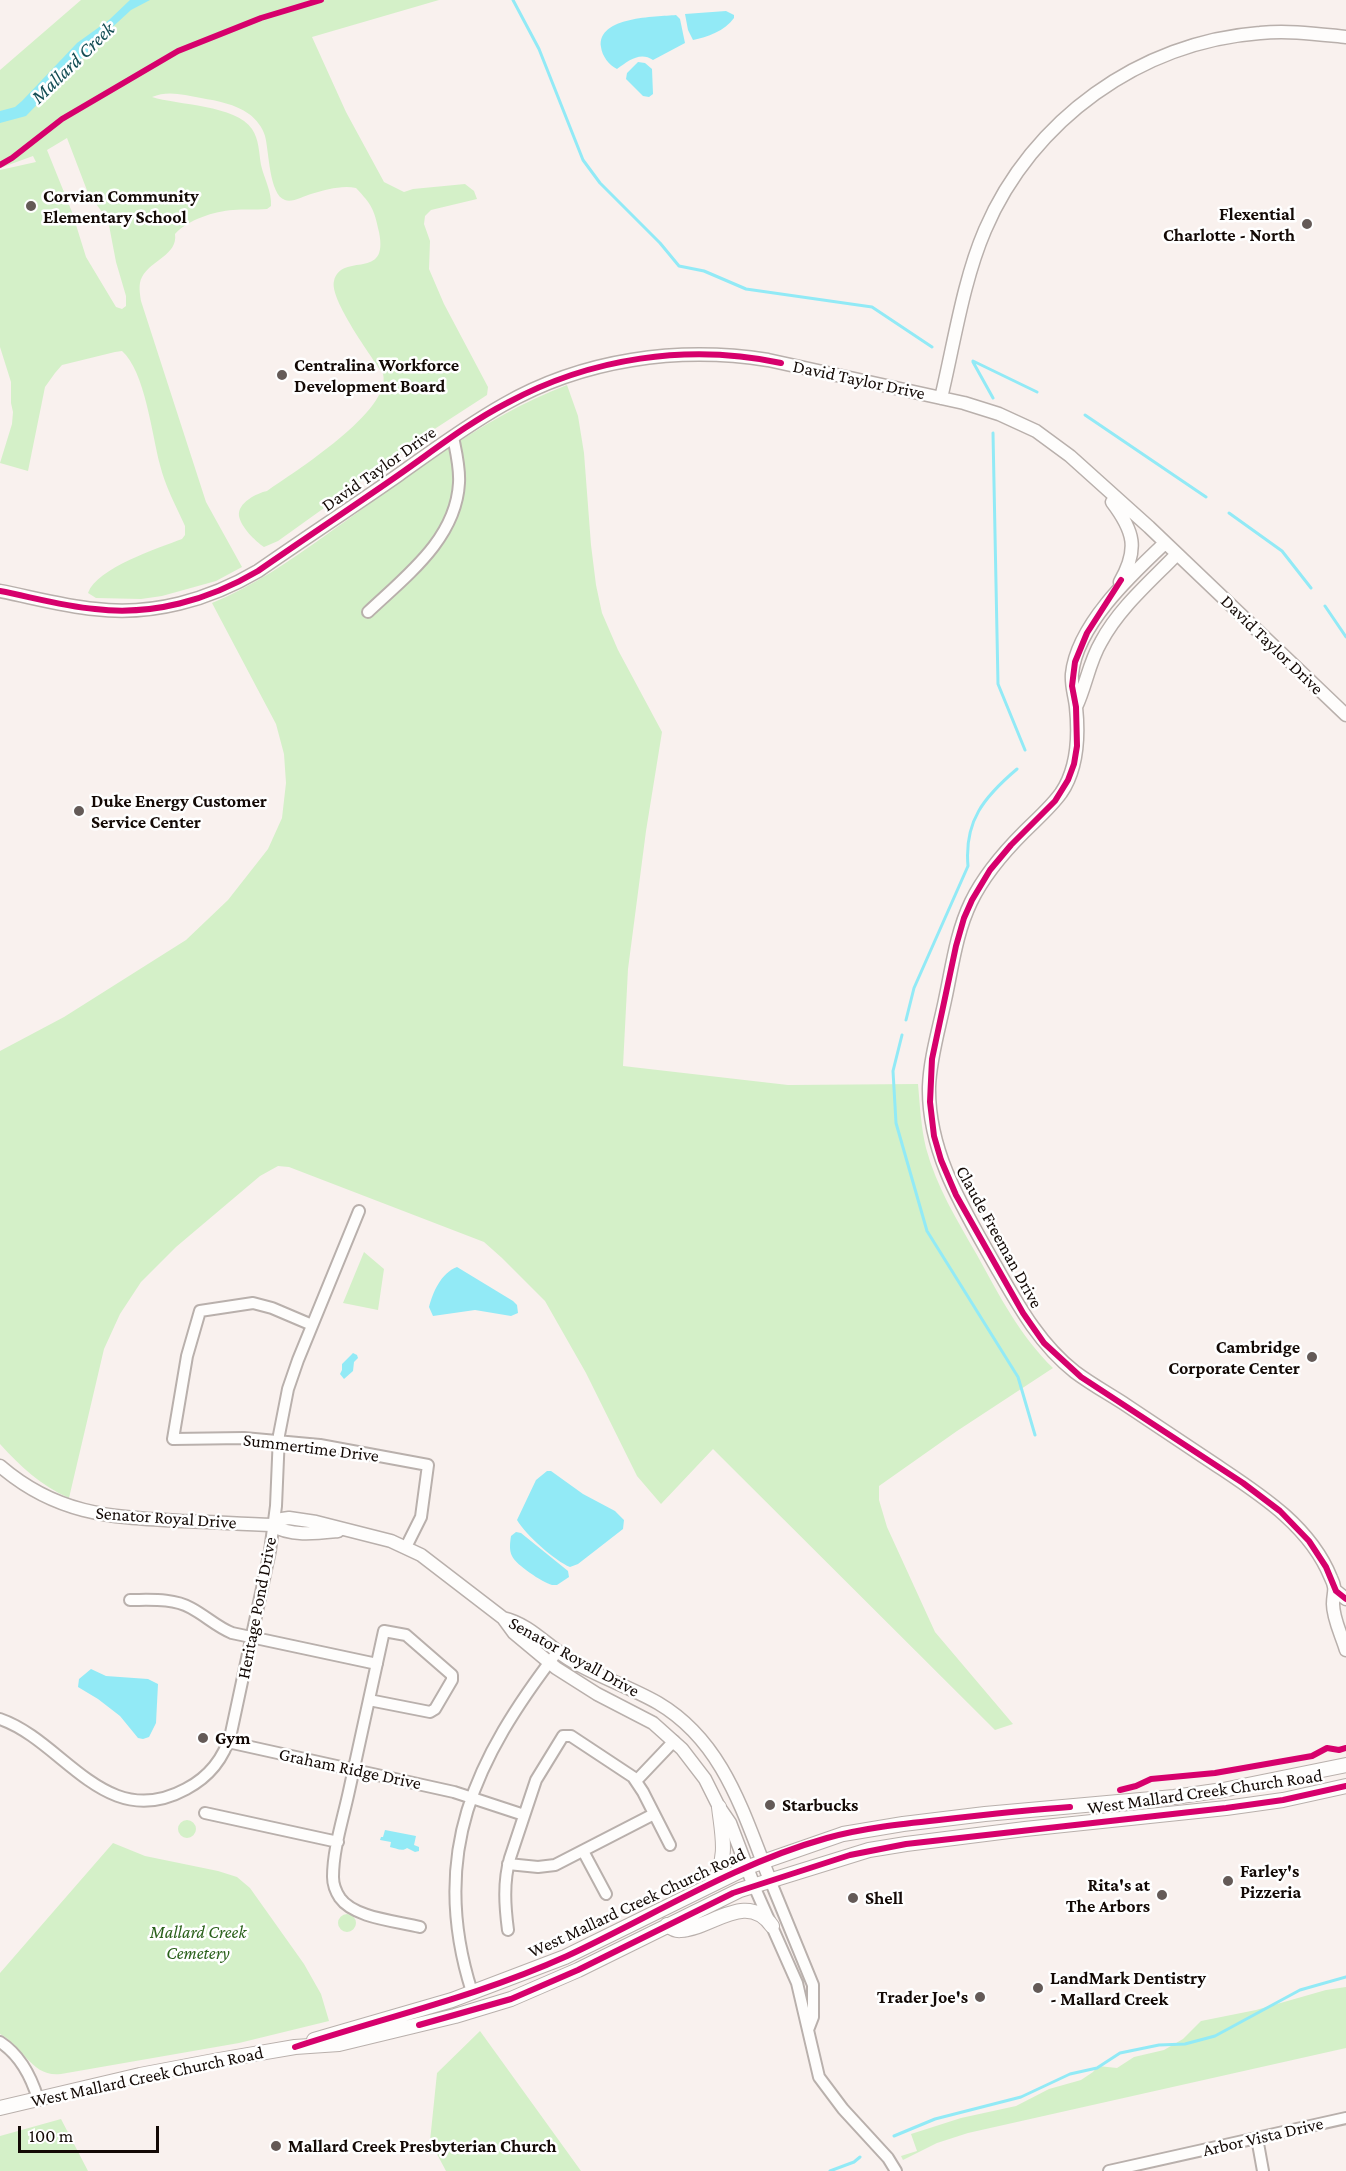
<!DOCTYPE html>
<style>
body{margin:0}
#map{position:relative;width:1346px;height:2171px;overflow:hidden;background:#f9f1ee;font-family:"Crimson Pro",serif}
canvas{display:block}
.scale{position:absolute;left:18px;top:2126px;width:141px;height:27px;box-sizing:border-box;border:3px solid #130905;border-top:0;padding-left:8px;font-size:18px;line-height:21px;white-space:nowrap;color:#130905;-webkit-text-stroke:4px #fff;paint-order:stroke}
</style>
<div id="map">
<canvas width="1346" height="2171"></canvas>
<div class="scale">100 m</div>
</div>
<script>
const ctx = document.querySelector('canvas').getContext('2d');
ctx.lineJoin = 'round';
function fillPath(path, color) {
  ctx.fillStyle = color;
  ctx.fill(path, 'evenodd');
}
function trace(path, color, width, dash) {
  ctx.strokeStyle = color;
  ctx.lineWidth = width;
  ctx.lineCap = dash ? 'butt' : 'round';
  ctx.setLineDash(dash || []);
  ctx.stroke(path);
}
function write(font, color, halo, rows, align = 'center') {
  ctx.font = font + ' "Crimson Pro",serif';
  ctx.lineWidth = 5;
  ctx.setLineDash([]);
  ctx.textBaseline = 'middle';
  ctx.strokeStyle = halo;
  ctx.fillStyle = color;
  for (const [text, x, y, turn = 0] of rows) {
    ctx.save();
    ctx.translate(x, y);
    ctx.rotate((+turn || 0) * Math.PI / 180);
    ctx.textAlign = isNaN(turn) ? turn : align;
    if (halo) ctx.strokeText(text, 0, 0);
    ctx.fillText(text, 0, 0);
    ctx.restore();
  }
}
const green = new Path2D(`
 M81,0H439L312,37L346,112L384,182L404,192L413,189L465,184L474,191L477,199L431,210L425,216L424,224L430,241L429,269L444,304L488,387L487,395L433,430L278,541L264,547C255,541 241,527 239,516C237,503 257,493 267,491C293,473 393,410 383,374C372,357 329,299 334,281C342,251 389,282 379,232C374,209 372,205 356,188C341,185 326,190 311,194C304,196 292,203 285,200C269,195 269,150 265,136C263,128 256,119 249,114C235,104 218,101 201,98C184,95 168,90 152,97C177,105 236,105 252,129C259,139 259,153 261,165C264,178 272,192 271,206L267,209C255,210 244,209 233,210C215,211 187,220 175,234C178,255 151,260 142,277C138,284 140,294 141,301L206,502L242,567L216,581L162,596L141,599L96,598L88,593C97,568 158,548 182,539L185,535V526C176,506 165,486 160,465C152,435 145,371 122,351L115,352L62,365L55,373L45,387L28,471L0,463L12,424L13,412L11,403V382L0,347V170L36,162L33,156L0,168V70ZM67,138L88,193L108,220L116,262L126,296V306L122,309L116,307L86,257L72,212L47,150Z
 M567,385L578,416L584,453L591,545L596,585L602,613L618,650L662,732L646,831L628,969L623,1066L788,1085L918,1084C920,1106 921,1127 926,1148C936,1186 957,1220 977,1255C999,1295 1020,1336 1053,1368L957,1431L879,1486V1500L887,1527L935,1632L1013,1724L995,1730L713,1449L661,1504L637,1476L586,1373L545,1301L502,1258L484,1242L289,1167L278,1166L260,1176L176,1247L141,1282L120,1314L104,1349L69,1498C40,1485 21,1467 0,1444V1051L64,1017L186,940L228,900L268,849L282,818L286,783L284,754L276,724L212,603C254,586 289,561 326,535C403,481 478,419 567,385Z
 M364,1252L384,1269L378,1310L343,1303Z
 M178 1829a9 9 0 1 1 18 0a9 9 0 1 1-18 0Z
 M113,1843L145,1856L218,1871L237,1877L250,1888L304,1964L321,1994L329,2021L239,2043L61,2074C32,2078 23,2046 0,2034V1973Z
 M338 1923a9 9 0 1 1 18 0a9 9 0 1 1-18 0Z
 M1346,1987V2048L968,2133L937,2143L903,2160L901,2156L917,2151L911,2134L961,2118L1016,2106L1049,2089L1081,2080L1093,2072L1098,2066L1117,2068L1134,2057L1164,2050L1183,2039L1201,2021L1256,2010L1326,1990Z
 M480,2031L581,2171H446L430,2141L437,2073Z
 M61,2119L88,2171H0V2136Z`);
const water = new Path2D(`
 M130,0H150L131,10L105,34L26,116L0,123V111L15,107L22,101L77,43L109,20Z
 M726,11L734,15V18C725,31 707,37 693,40L688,30L685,14Z
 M676,15L680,19L685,43L653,60C640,51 628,61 617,69C609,65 602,56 601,47C597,16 656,17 676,15Z
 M638,62L645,63L652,69L653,94L649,97L643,96L626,79L627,73Z
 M457,1267L513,1301L517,1305L518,1313L511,1316L475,1310L433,1316L429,1307C433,1292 441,1273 457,1267Z
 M353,1353L357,1355L358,1358L354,1362L353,1371L344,1379L340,1374L342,1370V1364Z
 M547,1471H551L583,1494L615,1511L624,1520L623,1529L578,1564L570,1567C555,1561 525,1534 517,1520L536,1480Z
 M516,1532L521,1533L568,1571L569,1577L557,1585H552C542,1582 516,1565 512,1556C509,1550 510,1543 511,1536Z
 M91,1669L106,1676L148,1679L158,1684L156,1723L149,1737L143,1739L138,1738L120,1716L98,1699L78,1687L79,1679Z
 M385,1830L416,1836L414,1845L419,1847V1851L415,1852L407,1848C403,1852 395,1848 390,1847L391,1842L380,1840L381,1837H383Z`);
const stream = new Path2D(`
 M513,0L539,49L583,160L600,183L660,243L679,266L704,271L746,289L872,307L932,347
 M973,361L1037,392
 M973,362L993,398
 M1085,415L1206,497
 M993,433L998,684L1025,750
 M1229,513L1282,551L1311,588
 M1325,606L1346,637
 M906,1020L914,988L968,866C964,821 984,797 1017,769
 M902,1035L893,1071L896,1123L927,1231L1018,1377L1035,1435
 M894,2136L935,2119L1021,2097L1070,2074L1097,2068L1120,2053L1159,2045L1185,2044L1215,2036L1300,1990L1346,1977
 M830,2171L854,2162L860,2157`);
const minor = new Path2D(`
 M368,612C406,576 456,539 459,483C460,467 456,452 453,437
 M312,1325L272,1308L253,1303L200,1311L187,1356L173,1439L244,1438L320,1445L428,1465L421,1517L406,1547
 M130,1600C151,1600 173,1598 191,1608C206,1616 217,1627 232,1633L377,1664
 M369,1700L430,1712L435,1709L452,1680V1675L406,1635L384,1631C372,1684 361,1738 349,1791C343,1819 333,1849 333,1877C333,1884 336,1892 340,1898C354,1918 397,1921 420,1927
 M0,1719C64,1741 105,1833 186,1789C209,1777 224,1758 231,1733L270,1551L276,1506L279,1435L288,1389L298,1360L359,1211
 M228,1742L454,1792L524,1815
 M636,1781L674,1741
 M205,1813L338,1842
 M583,1851L606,1894
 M508,1864L538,1867L555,1865L654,1814
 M770,1880L813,1985V2017L808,2030
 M754,1886L797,1983L819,2077L843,2109L888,2158L896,2171
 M508,1930C505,1907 503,1882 510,1858L536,1780L563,1736H571L633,1777L643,1792L670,1845
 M472,1992C428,1855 475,1759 558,1651
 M0,2042C20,2055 31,2076 38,2099
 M1257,2138L1263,2171
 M1109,2171L1346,2118`);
const tertiary = new Path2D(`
 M941,398C954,344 963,281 985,230C1032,120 1140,42 1260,33C1288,30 1317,34 1346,37
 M1112,502C1134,531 1139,549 1120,582
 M1165,543C1131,575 1077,625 1072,674C1071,686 1075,696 1076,707C1079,736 1078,768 1061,793C1051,807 1037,819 1024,832C1003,853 984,875 971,902C956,933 952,968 945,1000C939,1029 930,1058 929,1087C928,1153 963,1208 994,1263C1017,1303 1038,1343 1075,1372C1091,1384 1109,1394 1126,1405C1156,1425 1186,1445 1216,1465C1261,1495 1310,1526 1331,1578C1337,1590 1333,1592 1333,1604C1333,1619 1342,1636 1346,1650
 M0,591C31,597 63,606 95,609C152,616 209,600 258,571C304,539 351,508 397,476C432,451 466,426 503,405C583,359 678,346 768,360L964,403L999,414L1036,431L1070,456L1149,527L1346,715
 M1076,707C1086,686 1089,662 1101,642C1119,608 1151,581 1177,554
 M0,1466C57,1515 110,1517 181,1521C212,1522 242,1524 273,1525C289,1537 319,1533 338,1531
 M273,1525L282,1519L289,1518L316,1522L391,1541L421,1555L503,1618L514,1633L556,1668L597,1694L653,1723L682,1749L705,1779L719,1807L730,1823L754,1886
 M1336,1591L1346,1599
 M503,1618C530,1624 548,1647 572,1661C599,1677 630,1687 658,1703C724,1742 743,1813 770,1880`);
const secondary = new Path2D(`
 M712,1883C729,1859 722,1834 719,1807
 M667,1925C671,1928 676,1931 681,1930C710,1929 747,1890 772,1926
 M314,2040L452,2000L565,1957L748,1867L843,1834L903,1824L985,1814L1174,1797L1223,1790L1346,1765
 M0,2108L140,2075L219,2060L295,2047L339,2044L455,2016L511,1999L578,1970L740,1890L869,1850L906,1844L1025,1829L1226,1808L1283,1800L1346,1786`);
const cycleway = new Path2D(`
 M0,165L12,158L62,119L178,51L261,18L321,0
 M1121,580L1087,633L1075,662L1072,686L1076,707L1077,746L1074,764L1068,780L1055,801L1011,845L990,870L972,900L964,918L956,946L932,1059L930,1102L934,1136L941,1160L956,1195L1023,1313L1044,1343L1081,1377L1243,1483L1280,1511L1309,1541L1326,1567L1336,1591L1346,1599
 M0,591C31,597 63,606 95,609C152,616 209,600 258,571C304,539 351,508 397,476C433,451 468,423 507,403C590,358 688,343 781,363
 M1120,1790L1136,1786L1151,1779L1215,1773L1312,1756L1327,1748L1339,1750L1346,1748
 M419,2025L511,1999L578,1970L733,1893L850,1855L906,1844L1226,1808L1283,1800L1346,1786
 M295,2047C386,2017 479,1996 567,1956C653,1916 734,1864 827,1838C863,1828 901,1824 939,1820C982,1815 1026,1810 1070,1807`);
const markers = [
 [31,206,6,"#645a57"],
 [1307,224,6,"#645a57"],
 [282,375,6,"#645a57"],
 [79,811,6,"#645a57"],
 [1312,1357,6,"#645a57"],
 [203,1738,6,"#645a57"],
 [770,1805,6,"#645a57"],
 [1228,1881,6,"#645a57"],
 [1162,1895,6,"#645a57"],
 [853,1898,6,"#645a57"],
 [1038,1988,6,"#645a57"],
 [980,1997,6,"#645a57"],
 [276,2146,6,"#645a57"]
];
const poiNames = [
 ["Corvian Community",43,196],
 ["Elementary School",43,217],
 ["Flexential",1295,214,"right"],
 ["Charlotte - North",1295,235,"right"],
 ["Centralina Workforce",294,365],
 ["Development Board",294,386],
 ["Duke Energy Customer",91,801],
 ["Service Center",91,822],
 ["Cambridge",1300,1347,"right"],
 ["Corporate Center",1300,1368,"right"],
 ["Gym",215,1738],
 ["Starbucks",782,1805],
 ["Farley's",1240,1871],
 ["Pizzeria",1240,1892],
 ["Rita's at",1150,1885,"right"],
 ["The Arbors",1150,1906,"right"],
 ["Shell",865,1898],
 ["LandMark Dentistry",1050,1978],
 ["- Mallard Creek",1050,1999],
 ["Trader Joe's",968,1997,"right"],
 ["Mallard Creek Presbyterian Church",288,2146]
];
const streetNames = [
 ["David Taylor Drive",859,380,12],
 ["David Taylor Drive",379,469,-35],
 ["David Taylor Drive",1272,645,44],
 ["Claude Freeman Drive",999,1237,61],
 ["Summertime Drive",311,1448,7],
 ["Senator Royal Drive",166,1518,4],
 ["Heritage Pond Drive",257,1608,-79],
 ["Senator Royall Drive",574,1657,29],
 ["Graham Ridge Drive",350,1769,12],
 ["West Mallard Creek Church Road",1205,1792,-8],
 ["West Mallard Creek Church Road",637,1903,-25],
 ["West Mallard Creek Church Road",147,2077,-12],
 ["Arbor Vista Drive",1263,2137,-13]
];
const parkNames = [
 ["Mallard Creek",198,1932],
 ["Cemetery",198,1953]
];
const waterNames = [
 ["Mallard Creek",73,63,-44]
];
fillPath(green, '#d4f0c8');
fillPath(water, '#92eaf6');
trace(stream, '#92eaf6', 3);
trace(minor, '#b9b0ac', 14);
trace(tertiary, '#b9b0ac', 15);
trace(secondary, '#b9b0ac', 16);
trace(minor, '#fefdfc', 10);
trace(tertiary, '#fefdfc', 12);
trace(secondary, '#fefdfc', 14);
trace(cycleway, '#d6006c', 6);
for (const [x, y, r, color] of markers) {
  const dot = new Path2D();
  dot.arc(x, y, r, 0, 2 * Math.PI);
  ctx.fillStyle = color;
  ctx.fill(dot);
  trace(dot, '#fff', 2);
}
write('bold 18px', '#130905', '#fff', poiNames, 'left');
write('18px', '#130905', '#fff', streetNames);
write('italic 18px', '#2a601b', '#fff', parkNames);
write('italic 20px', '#144d54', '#fff', waterNames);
</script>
